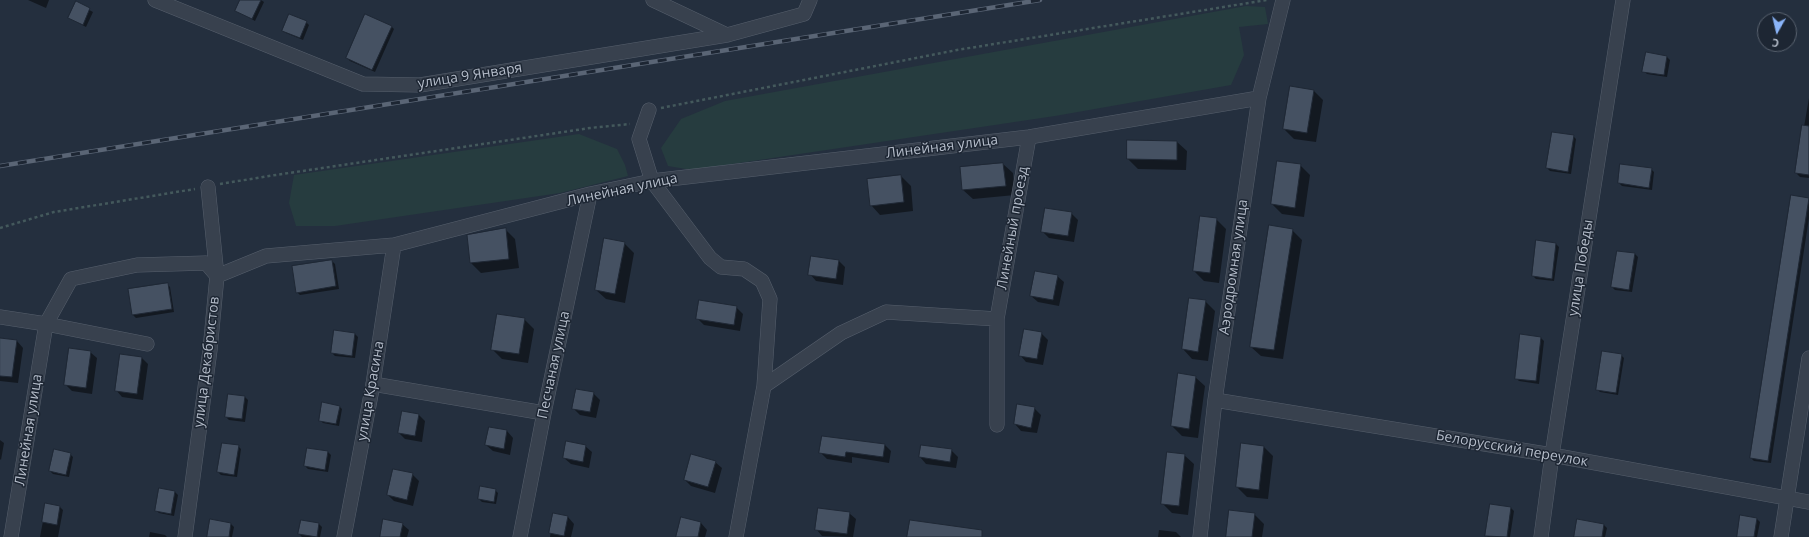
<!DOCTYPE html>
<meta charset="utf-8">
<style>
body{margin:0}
#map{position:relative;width:1809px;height:537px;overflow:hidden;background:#242f3e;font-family:"Open Sans",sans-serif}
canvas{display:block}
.north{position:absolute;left:1757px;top:12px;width:40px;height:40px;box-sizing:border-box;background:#1d2633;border:1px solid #59626f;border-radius:50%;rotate:188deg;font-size:11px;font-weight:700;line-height:16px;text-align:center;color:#b4bcc9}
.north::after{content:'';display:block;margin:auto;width:14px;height:18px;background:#8ab4f8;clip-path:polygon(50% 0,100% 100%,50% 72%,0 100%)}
</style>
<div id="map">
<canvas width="1809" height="537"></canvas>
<div class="north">С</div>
</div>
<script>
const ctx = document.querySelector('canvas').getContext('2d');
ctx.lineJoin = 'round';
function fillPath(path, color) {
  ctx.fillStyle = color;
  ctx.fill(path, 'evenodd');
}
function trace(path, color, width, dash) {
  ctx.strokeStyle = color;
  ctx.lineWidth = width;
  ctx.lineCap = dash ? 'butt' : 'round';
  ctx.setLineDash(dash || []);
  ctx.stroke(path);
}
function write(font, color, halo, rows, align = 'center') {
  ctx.font = font + ' "Open Sans",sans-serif';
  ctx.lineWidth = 3;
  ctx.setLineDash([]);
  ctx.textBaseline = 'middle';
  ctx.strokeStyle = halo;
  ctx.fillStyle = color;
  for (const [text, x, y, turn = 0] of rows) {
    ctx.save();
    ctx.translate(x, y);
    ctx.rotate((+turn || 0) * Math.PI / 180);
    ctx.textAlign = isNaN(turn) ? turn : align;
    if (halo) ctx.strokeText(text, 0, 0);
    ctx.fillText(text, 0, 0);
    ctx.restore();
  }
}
const green = new Path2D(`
 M1246,6L1265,7L1268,24L1239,27L1244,55L1231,85L1055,116L692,170L668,166L661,148L681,119L725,101Z
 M579,134L617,149L625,165L628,176L560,193L335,226H296L289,203L294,175Z`);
const shadow = new Path2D(`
 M28,0H49L46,8Z
 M242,0H261L264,2L255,21L237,11Z
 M76,3L93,12L86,27L69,18Z
 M306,22L309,25L303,40L286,33L283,31Z
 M391,26L394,29L375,72L350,61L347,58Z
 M1667,57L1670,60L1667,77L1647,74L1644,71Z
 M1314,91L1323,100L1316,142L1294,139L1284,129Z
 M1809,98V178L1800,177L1796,173Z
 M1573,136L1576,139L1571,174L1550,171L1547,168Z
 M1177,142L1187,151L1186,170L1138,169L1128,159Z
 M1003,164L1013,173L1015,195L973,199L963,190L961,168Z
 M1300,165L1310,175L1304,217L1282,214L1272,204Z
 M1651,169L1654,172L1652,190L1622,186L1619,183Z
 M901,176L911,186L913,211L880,215L871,205Z
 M1809,199V218L1771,463L1754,461L1751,458Z
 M1071,213L1078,220L1074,242L1049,238L1042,231Z
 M1216,219L1226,229L1219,283L1204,281L1194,271Z
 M505,229L515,239L519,268L481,273L471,263L468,236Z
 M1292,230L1302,240L1283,359L1261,356L1251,347Z
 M624,243L634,253L625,303L606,299L596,290Z
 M1556,244L1559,247L1554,281L1536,279L1533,276Z
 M1635,254L1638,257L1632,292L1615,290L1612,287Z
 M332,261L335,264L339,289L300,295L297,292Z
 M839,261L845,267L843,285L816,281L810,274Z
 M1057,276L1064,282L1059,306L1038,302L1031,296Z
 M167,284L170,287L174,312L136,318L133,315L129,290Z
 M1190,299L1205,301L1215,311L1208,361L1192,359L1183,349Z
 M736,307L743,314L740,331L704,325L697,318Z
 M524,319L534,329L528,363L502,359L492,349Z
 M1041,333L1048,340L1043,365L1026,362L1020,355Z
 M355,334L358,337L355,358L335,356L332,353Z
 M1541,338L1544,341L1539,384L1519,381L1516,378Z
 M0,339L17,341L23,348L18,383L0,381Z
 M90,352L97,358L92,394L72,391L65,384Z
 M1621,355L1624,358L1618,395L1600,392L1597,389Z
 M141,357L148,364L143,400L122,397L116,390Z
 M1195,377L1205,386L1198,438L1182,436L1172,426Z
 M593,393L600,400L596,418L580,415L573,408Z
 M245,397L248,400L245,422L229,420L226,417Z
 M339,406L342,409L339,426L323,423L320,420Z
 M1034,408L1041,415L1037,433L1021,431L1015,424Z
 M419,415L425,421L422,442L405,439L399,433Z
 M490,428L507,431L513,438L510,455L493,451L486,445Z
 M0,440L4,443L1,460L0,459Z
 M885,445L891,451L889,463L852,457V463L827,459L820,452Z
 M238,446L241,449L237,477L221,475L218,472Z
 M585,446L592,452L589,468L571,464L564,458Z
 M922,446L951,450L958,457L956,468L926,464L920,457Z
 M1264,447L1273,456L1268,499L1247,497L1237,487Z
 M328,452L331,455L328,472L308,469L305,466Z
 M70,454L73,457L69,477L53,474L50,471Z
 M1184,455L1194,464L1188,515L1172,513L1162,503Z
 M715,462L722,468L715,493L691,486L685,480Z
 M412,474L419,481L413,506L394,501L388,495Z
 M495,490L498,493L496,504L482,502L479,499Z
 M175,492L178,495L174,516L159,513L156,510Z
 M46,505L60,507L63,510L58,537H40Z
 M1511,508L1514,511L1510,537H1488L1486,535Z
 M849,513L856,519L853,537L822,536L816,529Z
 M554,514L568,517L574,524L571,537H550Z
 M1254,514L1264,524L1262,537H1227Z
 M1757,519L1760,522L1757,537H1738Z
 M301,521L319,524L322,527L320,537H302L299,534Z
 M1578,521L1604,525L1607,528L1605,537H1576Z
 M701,523L707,530L705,537H677Z
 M231,524L234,527L232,537H208Z
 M402,524L409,530L407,537H381Z
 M1159,530L1176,532L1181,537H1158Z
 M150,532L165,535L167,537H149Z`);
const building = new Path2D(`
 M240,0H261L252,19L235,11Z
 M76,1L90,8L83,25L68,18Z
 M289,14L307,21L300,38L282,31Z
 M365,14L392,26L372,70L346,58Z
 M1646,52L1667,56L1664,75L1642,72Z
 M1290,86L1314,90L1307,133L1283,129Z
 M1802,125L1809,126V175L1795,173Z
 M1552,132L1574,135L1568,172L1546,168Z
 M1127,140L1177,141V160L1127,159Z
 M1277,161L1301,164L1295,208L1271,204Z
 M1003,163L1006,186L962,190L960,167Z
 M1620,164L1652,168L1649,188L1618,183Z
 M901,175L904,202L870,206L867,179Z
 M1791,195L1809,198L1768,461L1750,458Z
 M1045,208L1072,212L1068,236L1041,232Z
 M1200,216L1217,218L1210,273L1193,271Z
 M1269,225L1293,229L1274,350L1250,347Z
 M506,228L509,259L470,263L467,235Z
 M604,238L625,242L615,294L595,290Z
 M1536,240L1556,243L1552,279L1532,276Z
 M1617,251L1635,253L1629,290L1611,287Z
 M811,256L839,260L836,279L808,275Z
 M332,260L336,286L296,293L292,266Z
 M1035,271L1058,275L1053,300L1030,296Z
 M168,283L172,309L132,315L128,289Z
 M1189,298L1206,300L1198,352L1182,349Z
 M699,300L737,306L734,325L696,319Z
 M497,314L525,318L519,354L491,350Z
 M1024,329L1042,332L1037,359L1019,356Z
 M334,330L355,333L352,356L331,353Z
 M1520,334L1541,337L1536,381L1515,379Z
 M0,338L17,340L12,377L0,376Z
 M69,348L91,351L86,388L64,385Z
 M1602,351L1622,354L1616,393L1596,390Z
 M120,354L142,357L137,394L115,391Z
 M1178,373L1196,376L1189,429L1171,426Z
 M576,389L594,392L590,412L572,409Z
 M228,394L245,396L242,419L225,417Z
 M322,402L340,406L336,424L319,421Z
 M1017,404L1035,407L1031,428L1014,424Z
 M402,411L419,414L415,436L398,433Z
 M489,427L507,430L504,449L485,445Z
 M822,436L885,444L883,457L846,452L845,457L819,453Z
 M566,441L586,445L583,462L563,458Z
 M222,443L239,445L234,475L217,472Z
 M1241,443L1264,446L1259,490L1236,487Z
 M921,445L952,449L950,462L919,457Z
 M307,448L328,451L325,470L304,466Z
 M54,449L71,453L66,475L49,471Z
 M1167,452L1185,454L1179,506L1161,504Z
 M691,454L716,461L708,487L684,480Z
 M393,469L413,473L407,500L387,495Z
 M480,486L496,489L494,502L478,499Z
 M159,488L175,491L171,514L155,511Z
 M45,503L60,506L57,525L42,522Z
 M1490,504L1511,507L1507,537L1485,536Z
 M818,508L850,512L847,534L815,530Z
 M1229,510L1255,513L1252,537H1226Z
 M553,513L568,516L564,536L549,533Z
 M1740,515L1757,518L1754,537H1737Z
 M681,517L701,522L698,537H676Z
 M210,519L231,523L229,537H207Z
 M383,519L403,523L400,537H380Z
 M1577,519L1604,524L1602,537H1574Z
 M301,520L319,523L317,537L298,534Z
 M910,520L982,530V537H907Z`);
const path = new Path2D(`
 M661,108L957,50L1267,0
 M220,184L269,176L590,128L630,124
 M0,228L54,212L195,189`);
const street = new Path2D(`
 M155,0L363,84L420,85L727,35
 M653,0L727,35L804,14L810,0
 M649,110L639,139L652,181L710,258L721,267L744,269L762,281L770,299L764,386L841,333L886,312L997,319
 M0,317L46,324L71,279L137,265L206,263L217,276L266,256L394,245L590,194L652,181L1029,137L1259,98
 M373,384L544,413
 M1215,400L1552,455L1809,502
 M997,425V319L1029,137
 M11,537L46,324L147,344
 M185,537L210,350L217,276L208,187
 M344,537L373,384L394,245
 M520,537L544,413L590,194
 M736,537L764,386
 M1200,537L1215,400L1259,98L1283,0
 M1541,537L1552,455L1623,0
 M1781,537L1809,358`);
const rail = new Path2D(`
 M0,166L1040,0`);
const streetNames = [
 ["улица 9 Января",470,76,-9],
 ["Линейная улица",942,147,-7],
 ["Линейная улица",622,190,-12],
 ["Линейный проезд",1013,228,-80],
 ["Аэродромная улица",1234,267,-82],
 ["улица Победы",1581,268,-81],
 ["улица Декабристов",207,362,-83],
 ["Песчаная улица",554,365,-78],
 ["улица Красина",371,391,-80],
 ["Линейная улица",29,430,-81],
 ["Белорусский переулок",1512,449,10]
];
fillPath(green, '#263c3f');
fillPath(shadow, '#0007');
fillPath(building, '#455162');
trace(building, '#1f2835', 1);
trace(street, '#565f6c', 15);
trace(path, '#44595c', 2.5, [3, 3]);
trace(street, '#38414e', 14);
trace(rail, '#5a6575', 4.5);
trace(rail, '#1d2633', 3, [9]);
write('14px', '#b4bcc9', '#1d2633', streetNames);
</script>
